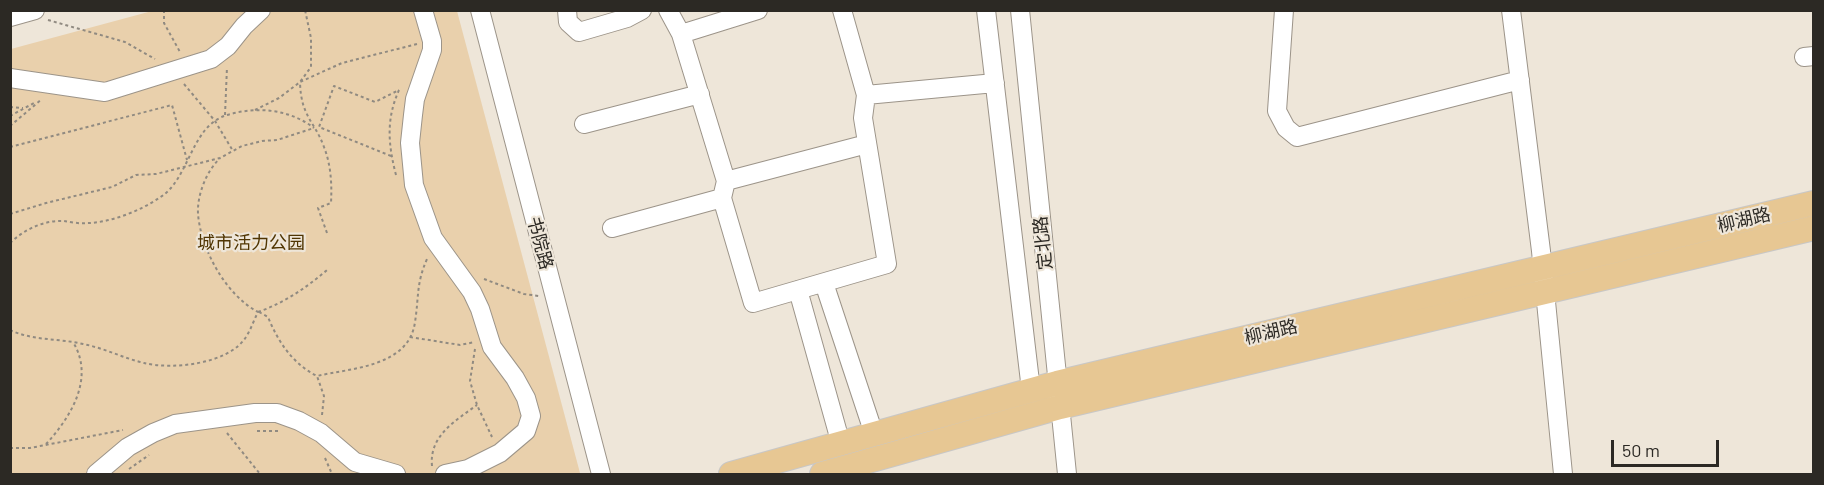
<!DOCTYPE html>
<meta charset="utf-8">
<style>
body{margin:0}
#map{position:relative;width:1824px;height:485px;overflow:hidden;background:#eee6d9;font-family:Barlow,sans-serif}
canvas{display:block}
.frame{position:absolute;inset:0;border:12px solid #2c2924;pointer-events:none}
.scale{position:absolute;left:1611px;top:440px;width:108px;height:27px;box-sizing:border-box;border:3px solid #2c2924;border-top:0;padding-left:8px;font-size:18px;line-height:21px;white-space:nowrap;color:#2c2924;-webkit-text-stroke:4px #eee6d9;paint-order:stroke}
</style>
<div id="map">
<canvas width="1824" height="485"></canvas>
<div class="frame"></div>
<div class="scale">50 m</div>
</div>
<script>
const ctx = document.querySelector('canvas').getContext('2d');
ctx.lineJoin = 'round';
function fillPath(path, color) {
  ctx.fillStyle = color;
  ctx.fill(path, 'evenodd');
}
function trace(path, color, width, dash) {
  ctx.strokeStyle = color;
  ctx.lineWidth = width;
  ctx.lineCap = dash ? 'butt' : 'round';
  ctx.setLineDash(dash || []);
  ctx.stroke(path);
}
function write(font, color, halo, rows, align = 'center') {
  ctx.font = font + ' Barlow,"Noto Sans SC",sans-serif';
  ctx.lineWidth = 4.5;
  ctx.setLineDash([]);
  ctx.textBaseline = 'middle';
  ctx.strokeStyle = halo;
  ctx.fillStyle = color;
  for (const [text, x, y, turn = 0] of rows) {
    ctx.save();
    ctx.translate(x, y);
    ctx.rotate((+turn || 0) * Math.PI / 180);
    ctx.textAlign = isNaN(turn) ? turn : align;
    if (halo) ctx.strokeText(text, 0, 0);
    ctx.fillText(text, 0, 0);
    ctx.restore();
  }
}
const green = new Path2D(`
 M152,11H457L580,473L572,474H11V49Z`);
const path = new Path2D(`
 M164,10V23L180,52
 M48,20L125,42L155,59
 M184,84L215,121L233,151
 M10,107L23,108
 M255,110L279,98L300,82L311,67V38L305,10
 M225,115L227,67
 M10,116L34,103
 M10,126L42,99
 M10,147L172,105L187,160
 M391,156L319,127L334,86L375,102L399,90
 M396,175C388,144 386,119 399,90
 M10,214L46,203L112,187L136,175L156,174L220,158L242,146L262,141L277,140L314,128
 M327,233L318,208L331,203C332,184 331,165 324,147C314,120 301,117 300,82L342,63L417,44
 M10,243C25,229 44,220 64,221C71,222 79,224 87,223C109,223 140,211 159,198C190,180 190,126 227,115C257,106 289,109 314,128
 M484,279L524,294L539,296
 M258,312C284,303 306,288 327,270
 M259,312L268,317C278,342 293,364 317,376
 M10,330C33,341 58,338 83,344C104,348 123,358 144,363C173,370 229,364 246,337C251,329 254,320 258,312C226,295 201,250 198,214C197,195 206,172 220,158
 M410,337L460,345L475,342
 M475,349L470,381L477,405L492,437
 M322,415L324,396L317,376C351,368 409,367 415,322C419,297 416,284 427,259
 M257,431H278
 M227,433L260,474
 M46,444C71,417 95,378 73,342
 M10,448H30L123,430
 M325,458L332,474
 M432,466C429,436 455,421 477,405
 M129,469L149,455`);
const minor = new Path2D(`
 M423,10L432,41V50L415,99L413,115L410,143L414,185L433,238L472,292L480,309L492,347L515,378L526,398L531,416L526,431L500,453L468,469L445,474
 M480,10L601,474
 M567,10L568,22L579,32L627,18L642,10
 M668,10L681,34L726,181L722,198L753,303L887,264L863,118L866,95L995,83
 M842,10L866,95
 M986,10L1031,390
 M1020,10L1067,474
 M1284,10L1277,111L1286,128L1297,137L1520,80
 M1511,10L1541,251L1563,474
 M10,17L35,10
 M681,34L758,10
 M1804,57L1814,56
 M10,78L105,92L211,59L228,46L244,26L261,10
 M584,124L700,94
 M726,181L867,144
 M612,228L722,198
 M824,283L874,434
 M798,290L841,444
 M96,474L128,447L153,433L175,424L255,413H277L299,421L321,433L355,462L396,474`);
const major = new Path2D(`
 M731,474L1057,383L1814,203
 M822,474L1060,407L1814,228`);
const streetNames = [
 ["柳湖路",1744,220,-13],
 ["书院路",540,243,75],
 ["定北路",1043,243,-96],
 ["柳湖路",1271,332,-13]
];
const parkNames = [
 ["城市活力公园",251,243]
];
fillPath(green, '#e9d0ac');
trace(minor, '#9c9489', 20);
trace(major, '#c8c7c6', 26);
trace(path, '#908a81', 2, [3, 3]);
trace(minor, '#fff', 18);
trace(major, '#e7c793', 24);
write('18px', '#2c2924', '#eee6d9', streetNames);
write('18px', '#503502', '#eee6d9', parkNames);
</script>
